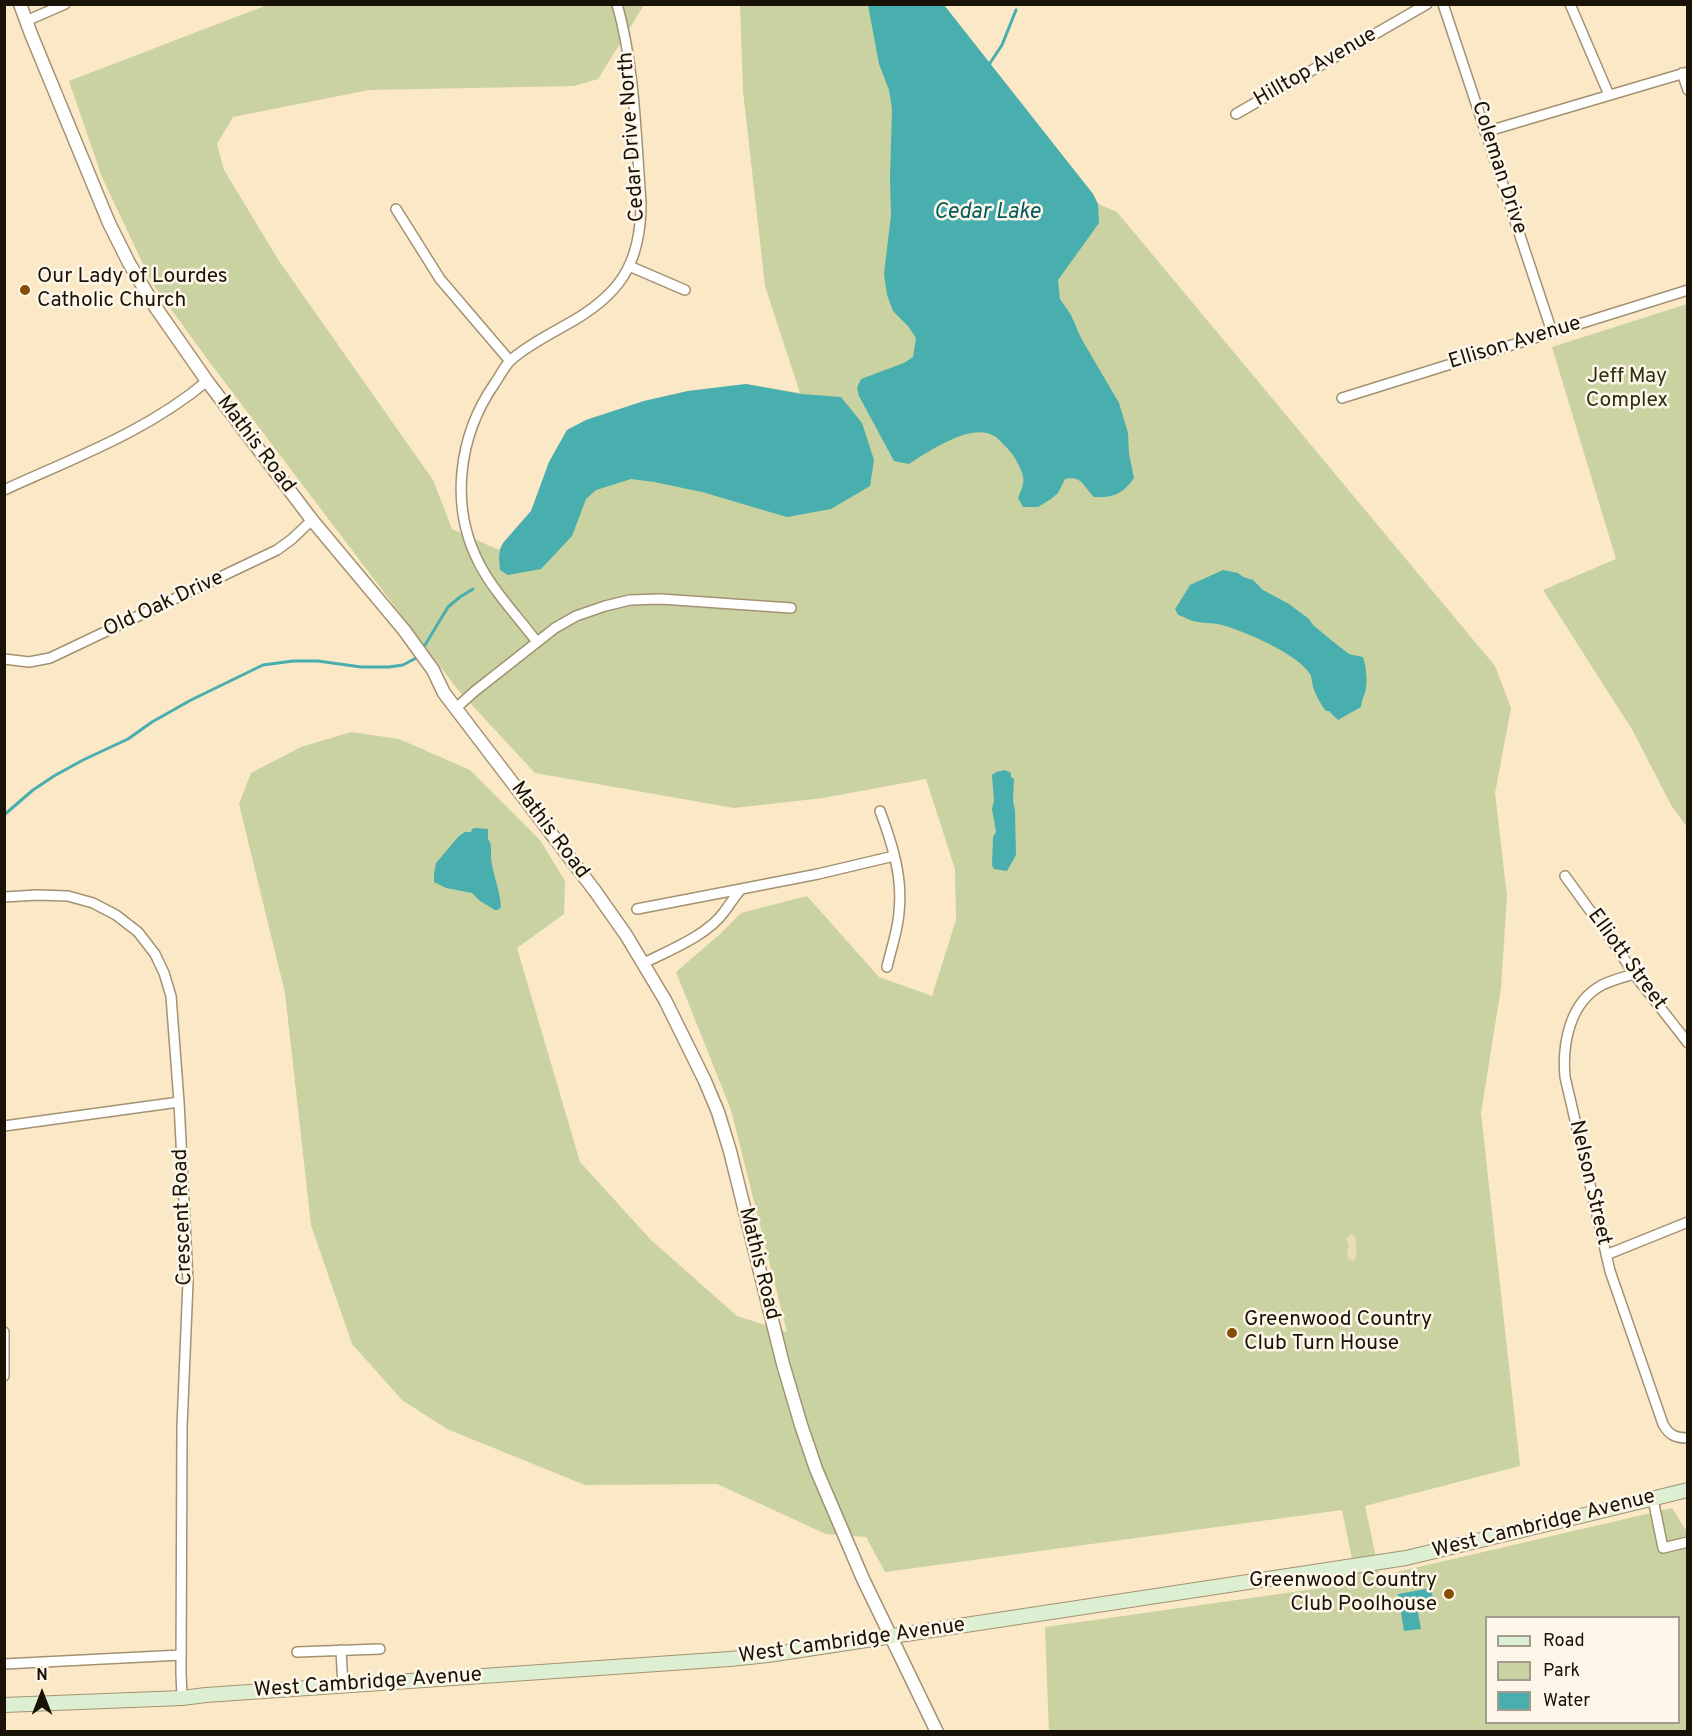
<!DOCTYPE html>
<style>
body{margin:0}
#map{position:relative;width:1692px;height:1736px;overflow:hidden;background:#fbe8c6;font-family:Overpass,sans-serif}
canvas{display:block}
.frame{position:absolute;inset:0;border:6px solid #191206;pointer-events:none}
.legend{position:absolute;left:1485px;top:1616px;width:195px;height:108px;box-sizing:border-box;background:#fef7e9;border:2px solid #a29b8e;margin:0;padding:8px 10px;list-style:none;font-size:18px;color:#191206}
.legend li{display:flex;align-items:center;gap:12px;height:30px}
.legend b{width:30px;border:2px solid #a29b8e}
.north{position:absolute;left:12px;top:1664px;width:60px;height:60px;-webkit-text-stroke:4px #fef7e9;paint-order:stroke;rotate:0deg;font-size:16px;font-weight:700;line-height:24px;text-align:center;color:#191206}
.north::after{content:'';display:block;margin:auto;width:21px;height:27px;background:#191206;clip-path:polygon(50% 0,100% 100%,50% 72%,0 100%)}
</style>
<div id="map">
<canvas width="1692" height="1736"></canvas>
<div class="frame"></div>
<ul class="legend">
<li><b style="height:8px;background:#ddefd2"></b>Road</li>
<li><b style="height:16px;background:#c9d2a0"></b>Park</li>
<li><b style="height:16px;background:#48aeae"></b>Water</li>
</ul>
<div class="north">N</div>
</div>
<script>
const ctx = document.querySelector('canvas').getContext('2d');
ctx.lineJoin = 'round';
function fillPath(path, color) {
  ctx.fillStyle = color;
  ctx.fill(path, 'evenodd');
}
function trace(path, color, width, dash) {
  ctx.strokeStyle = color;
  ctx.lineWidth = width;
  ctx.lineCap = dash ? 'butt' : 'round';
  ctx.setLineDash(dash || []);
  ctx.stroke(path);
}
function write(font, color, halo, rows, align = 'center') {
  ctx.font = font + ' Overpass,sans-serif';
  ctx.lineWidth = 5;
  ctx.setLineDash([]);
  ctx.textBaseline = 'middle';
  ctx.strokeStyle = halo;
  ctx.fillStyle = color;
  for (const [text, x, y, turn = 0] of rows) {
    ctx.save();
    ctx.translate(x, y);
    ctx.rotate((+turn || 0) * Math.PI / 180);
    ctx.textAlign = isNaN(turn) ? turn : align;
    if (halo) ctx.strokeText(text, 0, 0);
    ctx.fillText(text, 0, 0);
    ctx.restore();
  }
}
const green = new Path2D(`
 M593,4L644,5L598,79L574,86L369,90L233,117L217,144L224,170L279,261L433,480L452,529L499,550L503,543L531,511L549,462L567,430L586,420L644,401L688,391L746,384L800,393L765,286L743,91L740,5H944L1093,194L1098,204L1117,212L1495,666L1511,708L1495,793L1507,896L1501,988L1481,1113L1520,1466L1365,1506L1380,1576L1672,1508L1687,1532V1731H1049L1045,1627L1357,1583L1342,1510L885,1572L866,1537L826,1534L717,1484L585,1485L447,1429L402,1400L352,1344L311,1225L285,993L239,804L251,773L301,747L351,732L399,739L470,770L540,840L565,881L564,914L517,948L580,1162L651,1240L737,1316L787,1332L731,1110L676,972L721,933L741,913L807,896L879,977L932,996L956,920L955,869L926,779L823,798L734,808L535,773L458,690L208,360L152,283L102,177L69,81L267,5ZM1486,1618H1678V1722H1486Z
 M1687,304H1688L1687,827L1671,805L1633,731L1543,590L1616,559L1552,347Z`);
const sand = new Path2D(`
 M1350,1234L1354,1235C1357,1243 1358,1254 1354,1261L1348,1259L1347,1251L1349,1245L1346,1239Z`);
const water = new Path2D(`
 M868,5H944L1093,194L1098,204L1099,223L1058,280L1060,299L1071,315L1081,338L1119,403L1128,433L1129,454L1134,478C1123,494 1113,498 1094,497C1083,486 1082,475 1065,479L1058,493L1051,499L1038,507H1023L1018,498C1026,480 1025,477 1016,460C1013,454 1009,450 1004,445C1001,442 998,438 994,436C971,422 928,452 909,464L894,461L859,396L857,388L861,379L904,363L913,357L916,338L908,326L893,311L887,295L884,274L891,215L890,178L892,109L889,90L879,64Z
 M746,384L801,394L841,397L862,423L874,460L870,486L831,509L787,517L702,492L654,482L631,479L596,490L586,499L572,536L541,569L508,575L500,570L499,558L500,550L503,543L531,511L549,462L567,430L586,420L644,401L688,391Z
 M1223,570L1238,573L1243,577L1253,580L1263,590L1289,604L1309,619L1313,625L1331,640L1349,654L1363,657C1366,665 1368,684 1365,693C1363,698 1362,700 1361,707L1338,720L1329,711H1326C1320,703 1316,696 1313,687C1312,683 1312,677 1310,674C1298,654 1244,631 1222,625C1212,622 1200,624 1190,620C1185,618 1183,616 1178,615L1175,609L1179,603L1190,585Z
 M1005,770L1011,773V777L1014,779L1013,800L1015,811L1016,855L1007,871L994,869L992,865L993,837L996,832L992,809L994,801L992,775L996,772Z
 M475,828L488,829V839C492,844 491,851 491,858C493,875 500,890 501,907L498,910H495L480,901L472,893L446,888L434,882V874L436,863L459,836L465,832H471L472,829Z
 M1431,1588L1434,1604L1417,1607L1421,1629L1404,1631L1398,1594Z`);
const stream = new Path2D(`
 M990,63L1002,45L1016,10
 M425,645L448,607L460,597L473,589
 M4,815L33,790L54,776L83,760L128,739L152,722L191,700L263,665L293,661H318L361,667H389L403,665L418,657`);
const minor = new Path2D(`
 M1443,4L1552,332
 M1570,4L1609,95
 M26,21L65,4
 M1682,73L1688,90
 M1236,114L1427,4
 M1485,132L1688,72
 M396,209L440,279L510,361
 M629,266L685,290
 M1342,398L1688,290
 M4,490C74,458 148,431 207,381
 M537,642C518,617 495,593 480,565C449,507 458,436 495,383C500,376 504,367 510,361C523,348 548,335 564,326C618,297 641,266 641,203C636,138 635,67 617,4
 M4,659L29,662L50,658L277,550L292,539L312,520
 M456,708L475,691L555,628L576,616L605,606L630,600L661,599L791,608
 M880,811C892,843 903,877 899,912C898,930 891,949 887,967
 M1565,876L1618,949L1634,974L1688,1043
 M4,897L37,895L68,896L93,903L116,915L138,932L155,954L164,973L171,996L179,1102L188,1282L182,1427L181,1673L182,1698
 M637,909L741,889
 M644,963C668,951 708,935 724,912C730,904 735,896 741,889L818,874L894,856
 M1634,974C1624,977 1612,980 1602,985C1570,1002 1562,1043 1565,1077L1610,1271L1663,1424C1669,1435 1675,1438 1688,1438
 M4,1126L179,1102
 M1606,1255L1688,1222
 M4,1332V1376
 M1653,1499L1663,1548L1688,1542
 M341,1650L343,1686
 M297,1652L380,1649
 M4,1664L181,1655`);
const tertiary = new Path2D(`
 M20,4L31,34L109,223L129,263L154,305L207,381L312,520L404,630L433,670L444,693L595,891L626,935L665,1000L705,1081L718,1112L730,1151L783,1364L801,1425L816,1469L863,1579L937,1732`);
const secondary = new Path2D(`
 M4,1705L182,1698L206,1695L730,1659L768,1655L1406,1558L1688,1490`);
const markers = [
 [25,290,6,"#874e03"],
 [1232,1333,6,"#874e03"],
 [1449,1594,6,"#874e03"]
];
const streetNames = [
 ["Hilltop Avenue",1316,68,-30],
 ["Cedar Drive North",633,137,-94],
 ["Coleman Drive",1498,168,72],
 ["Ellison Avenue",1515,344,-17],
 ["Mathis Road",255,445,53],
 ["Old Oak Drive",164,605,-25],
 ["Mathis Road",549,831,53],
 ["Elliott Street",1626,960,54],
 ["Nelson Street",1589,1183,77],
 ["Crescent Road",184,1217,-92],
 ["Mathis Road",758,1264,76],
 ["West Cambridge Avenue",1544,1525,-14],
 ["West Cambridge Avenue",852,1642,-8],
 ["West Cambridge Avenue",368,1684,-4]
];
const poiNames = [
 ["Our Lady of Lourdes",37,278],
 ["Catholic Church",37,302],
 ["Greenwood Country",1244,1321],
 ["Club Turn House",1244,1345],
 ["Greenwood Country",1437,1582,"right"],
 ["Club Poolhouse",1437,1606,"right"]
];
const parkNames = [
 ["Jeff May",1627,378],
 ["Complex",1627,402]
];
const waterNames = [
 ["Cedar Lake",987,214]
];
fillPath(green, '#c9d2a0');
fillPath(sand, '#e7ddb8');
fillPath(water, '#48aeae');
trace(stream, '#48aeae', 3);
trace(minor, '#a39272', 12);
trace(tertiary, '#a39272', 15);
trace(secondary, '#a39272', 16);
trace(minor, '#fff', 9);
trace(tertiary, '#fff', 12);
trace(secondary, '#ddefd2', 14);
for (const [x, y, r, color] of markers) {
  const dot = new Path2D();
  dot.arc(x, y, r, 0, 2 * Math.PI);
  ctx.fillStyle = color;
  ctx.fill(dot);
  trace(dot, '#fef7e9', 2);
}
write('21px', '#191206', '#fef7e9', streetNames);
write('21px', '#191206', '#fef7e9', poiNames, 'left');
write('21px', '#2c3011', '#fef7e9', parkNames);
write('italic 22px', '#005d5e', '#fef7e9', waterNames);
</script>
